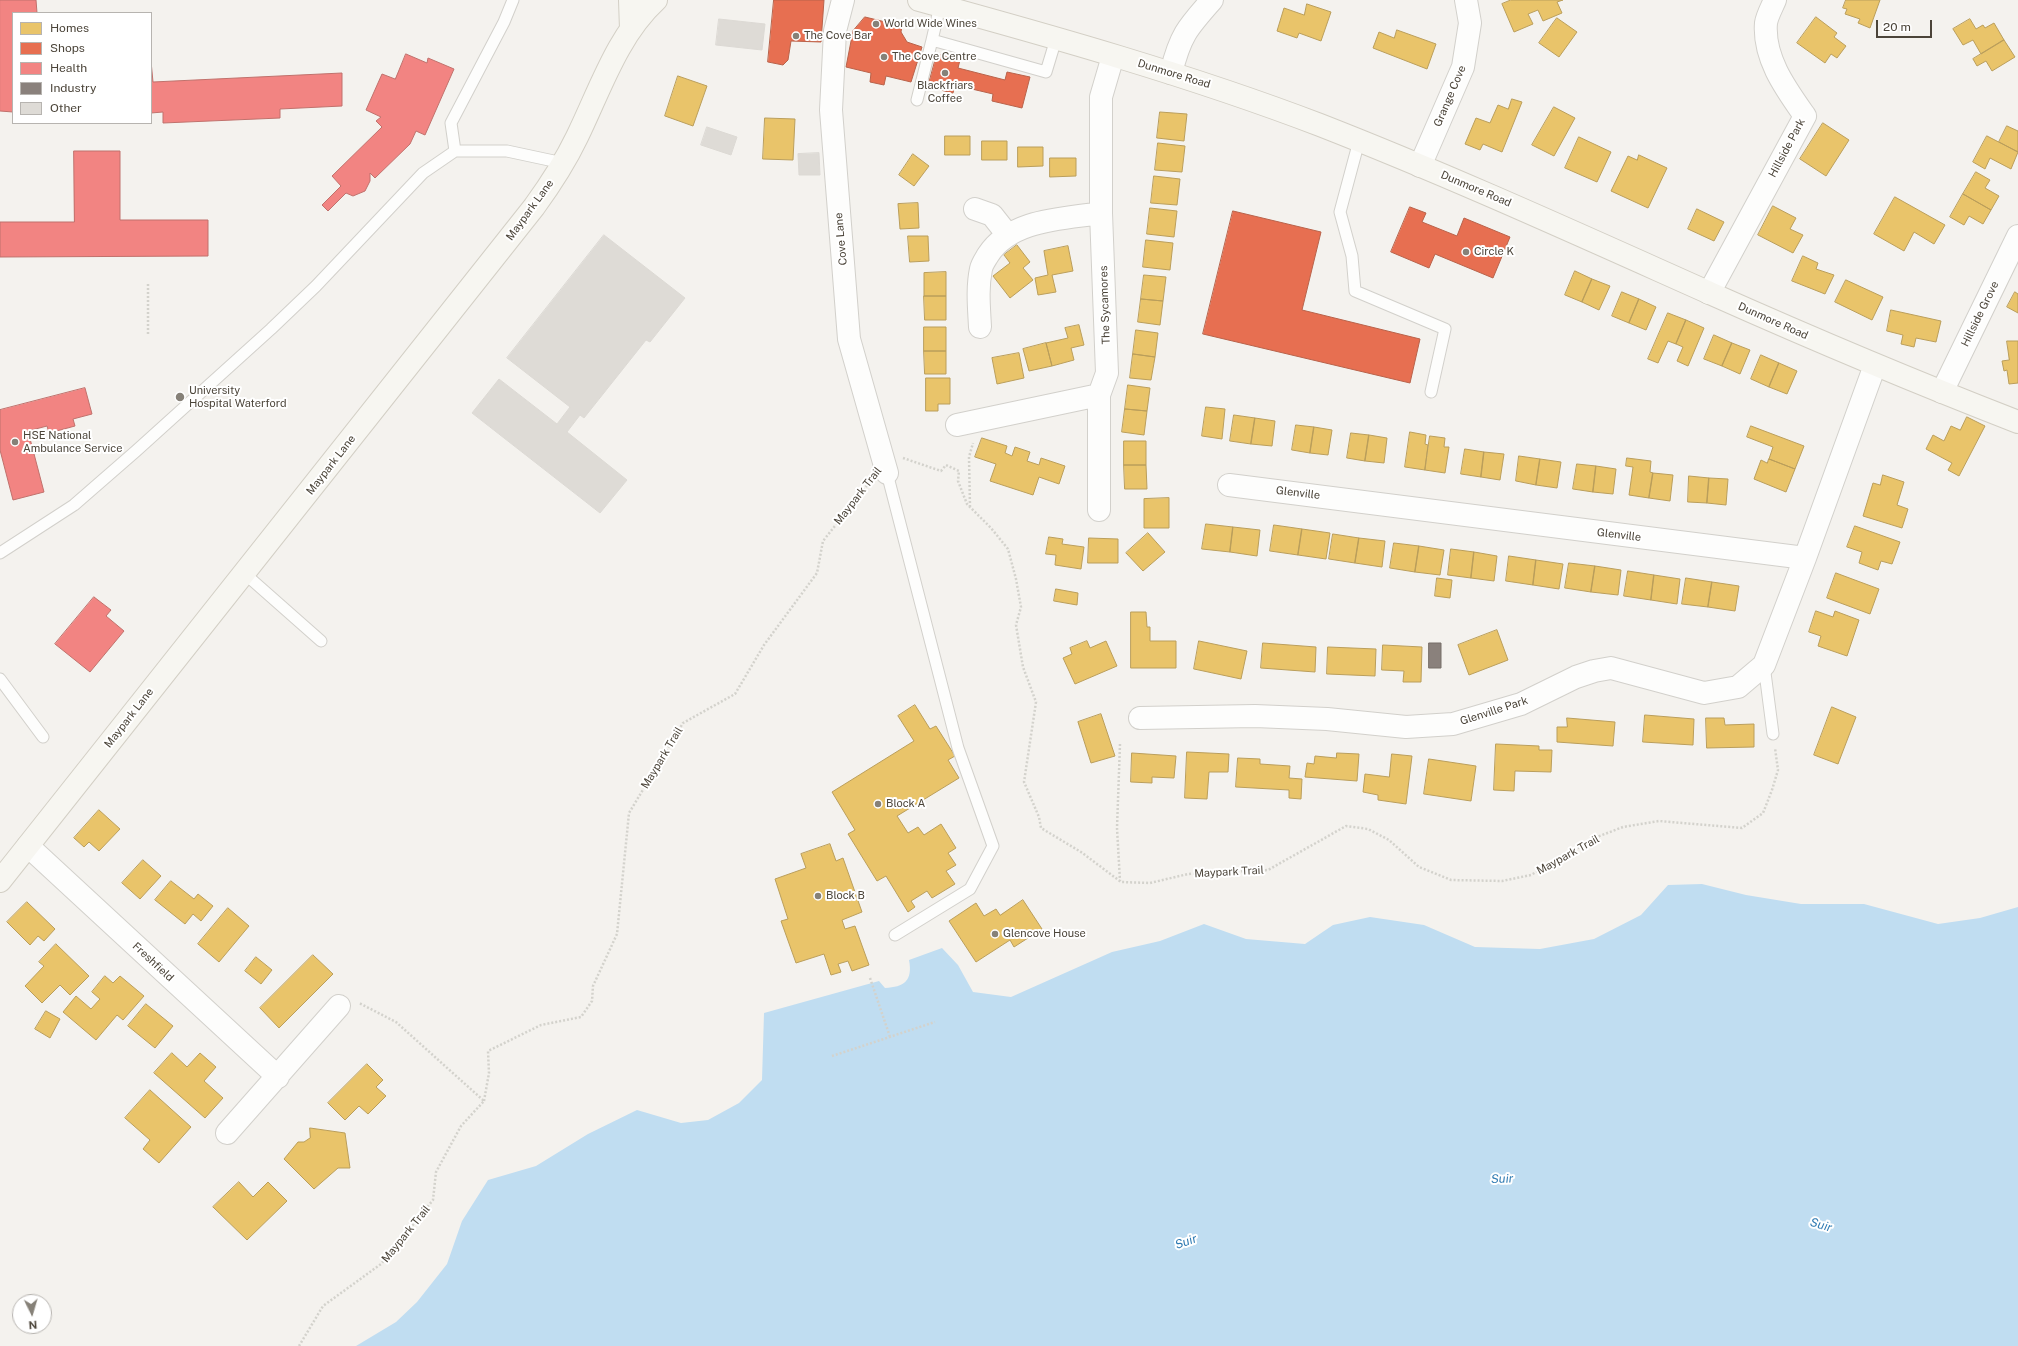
<!DOCTYPE html>
<style>
body{margin:0}
#map{position:relative;width:2018px;height:1346px;overflow:hidden;background:#f4f2ee;font-family:"Public Sans",sans-serif}
canvas{display:block}
.legend{position:absolute;left:12px;top:12px;width:140px;height:112px;box-sizing:border-box;background:#fff;border:1px solid #b7b4b0;margin:0;padding:5px 7px;list-style:none;font-size:12px;color:#4b4439}
.legend li{display:flex;align-items:center;gap:8px;height:20px}
.legend b{width:20px;border:1px solid #b7b4b0}
.north{position:absolute;left:12px;top:1294px;width:40px;height:40px;box-sizing:border-box;background:#fff;border:1px solid #b7b4b0;border-radius:50%;rotate:175deg;font-size:11px;font-weight:700;line-height:16px;text-align:center;color:#4b4439}
.north::after{content:'';display:block;margin:auto;width:14px;height:18px;background:#868178;clip-path:polygon(50% 0,100% 100%,50% 72%,0 100%)}
.scale{position:absolute;left:1876px;top:20px;width:56px;height:18px;box-sizing:border-box;border:2px solid #4b4439;border-top:0;padding-left:5px;font-size:12px;line-height:14px;white-space:nowrap;color:#4b4439;-webkit-text-stroke:3px #fff;paint-order:stroke}
</style>
<div id="map">
<canvas width="2018" height="1346"></canvas>
<ul class="legend">
<li><b style="height:11px;background:#e9c46a"></b>Homes</li>
<li><b style="height:11px;background:#e76f51"></b>Shops</li>
<li><b style="height:11px;background:#f28482"></b>Health</li>
<li><b style="height:11px;background:#8a817c"></b>Industry</li>
<li><b style="height:11px;background:#dedbd6"></b>Other</li>
</ul>
<div class="north">N</div>
<div class="scale">20 m</div>
</div>
<script>
const ctx = document.querySelector('canvas').getContext('2d');
ctx.lineJoin = 'round';
function fillPath(path, color) {
  ctx.fillStyle = color;
  ctx.fill(path, 'evenodd');
}
function trace(path, color, width, dash) {
  ctx.strokeStyle = color;
  ctx.lineWidth = width;
  ctx.lineCap = dash ? 'butt' : 'round';
  ctx.setLineDash(dash || []);
  ctx.stroke(path);
}
function write(font, color, halo, rows, align = 'center') {
  ctx.font = font + ' "Public Sans",sans-serif';
  ctx.lineWidth = 4;
  ctx.setLineDash([]);
  ctx.textBaseline = 'middle';
  ctx.strokeStyle = halo;
  ctx.fillStyle = color;
  for (const [text, x, y, turn = 0] of rows) {
    ctx.save();
    ctx.translate(x, y);
    ctx.rotate((+turn || 0) * Math.PI / 180);
    ctx.textAlign = isNaN(turn) ? turn : align;
    if (halo) ctx.strokeText(text, 0, 0);
    ctx.fillText(text, 0, 0);
    ctx.restore();
  }
}
const water = new Path2D(`
 M1702,884L1746,895L1801,904H1864L1938,924L1980,918L2018,907V1346H356L396,1322L417,1302L447,1264L462,1221L488,1180L536,1166L588,1134L637,1110L681,1123L708,1120L739,1103L762,1080L764,1013L879,981L885,988C904,987 913,981 909,960L942,948L958,965L973,992L1011,997L1112,952L1160,941L1204,924L1246,939L1305,944L1333,925L1370,917L1424,925L1475,947L1540,949L1594,939L1641,915L1668,885Z`);
const homes = new Path2D(`
 M1511,0H1563L1557,2L1562,13L1543,21L1538,10L1528,14L1533,24L1514,32L1502,4Z
 M1846,0H1880L1870,28L1858,23L1860,19L1845,14L1847,9L1843,8Z
 M1307,4L1331,12L1321,41L1299,33L1297,38L1277,31L1284,8L1304,15Z
 M1816,17L1837,33L1834,37L1846,46L1837,58L1831,54L1825,63L1797,43Z
 M1557,18L1577,32L1559,57L1539,43Z
 M1970,19L1976,29L1983,25L1985,28L1994,23L2004,40L1981,54L1973,40L1963,45L1953,29Z
 M1397,30L1436,44L1427,69L1373,48L1379,32L1394,38Z
 M2004,40L2015,57L1992,71L1986,61L1977,66L1973,59Z
 M678,76L707,86L693,126L665,116Z
 M1512,99L1522,102L1502,152L1483,144L1480,150L1465,144L1476,118L1490,123L1498,105L1508,109Z
 M1554,107L1575,118L1554,156L1532,145Z
 M1160,112L1187,114L1184,141L1157,138Z
 M765,118L795,119L793,160L763,159Z
 M1823,123L1849,140L1826,176L1800,159Z
 M2007,126L2018,131V152L1999,142Z
 M945,136H970V155H945Z
 M1987,136L2018,152L2011,169L1990,158L1985,169L1973,162Z
 M1579,137L1611,152L1597,182L1565,168Z
 M982,141H1007V160H982Z
 M1158,143L1185,146L1182,172L1155,170Z
 M1018,147H1043V166L1018,167Z
 M913,154L929,166L914,186L899,175Z
 M1639,155L1667,168L1648,208L1611,191L1628,156L1637,160Z
 M1050,158H1076V176L1050,177Z
 M1976,172L1990,180L1985,188L1999,196L1991,210L1963,194Z
 M1154,176L1180,179L1177,205L1151,203Z
 M1963,194L1991,210L1983,224L1969,216L1964,225L1950,217Z
 M1895,197L1945,225L1934,244L1914,232L1904,251L1874,234Z
 M918,203L919,228L900,229L898,204Z
 M1773,206L1796,218L1790,229L1803,235L1793,253L1758,235Z
 M1150,208L1177,211L1174,237L1147,234Z
 M1697,209L1724,222L1714,241L1688,229Z
 M908,236H928L929,261L910,262Z
 M1146,240L1173,243L1170,270L1143,267Z
 M1017,245L1030,262L1023,268L1033,280L1010,298L993,276L1010,263L1004,255Z
 M1068,246L1073,271L1052,275L1056,292L1038,295L1035,278L1048,275L1044,251Z
 M1803,256L1818,263L1816,269L1834,275L1825,294L1792,281Z
 M1575,271L1592,279L1582,302L1565,295Z
 M946,272V296H924V273Z
 M1144,275L1166,277L1163,301L1141,299Z
 M1592,279L1610,286L1599,310L1582,302Z
 M1846,280L1883,297L1872,320L1835,302Z
 M1622,292L1639,299L1629,323L1612,316Z
 M2015,292L2018,294V313L2007,307Z
 M924,296H946V320H925Z
 M1141,299L1163,301L1160,325L1138,322Z
 M1639,299L1656,307L1646,330L1629,323Z
 M1891,310L1941,321L1936,342L1916,338L1914,347L1901,344L1903,335L1887,331Z
 M1668,313L1686,320L1676,344L1668,341L1658,363L1648,359Z
 M1686,320L1704,328L1688,366L1677,361L1683,347L1676,344Z
 M1079,325L1084,345L1071,348L1074,360L1052,366L1046,343L1068,338L1065,328Z
 M924,327H946V351H924Z
 M1136,330L1158,333L1155,357L1133,354Z
 M1714,335L1732,343L1722,366L1704,359Z
 M2007,341H2018V383L2009,384L2007,370L2004,371L2002,361L2009,360Z
 M1046,343L1052,366L1029,371L1023,349Z
 M1732,343L1750,350L1740,374L1722,366Z
 M924,351H946V374H925Z
 M1019,353L1024,378L997,384L992,358Z
 M1133,354L1155,357L1151,380L1130,378Z
 M1761,355L1779,363L1769,387L1751,379Z
 M1779,363L1797,371L1787,394L1769,387Z
 M926,378H950V404H938V411H926Z
 M1128,385L1150,388L1147,411L1125,409Z
 M1206,407L1225,409L1222,439L1202,436Z
 M1125,409L1147,411L1144,435L1122,432Z
 M1234,415L1255,418L1251,444L1230,441Z
 M1967,417L1985,426L1959,476L1948,470L1952,463L1926,449L1933,435L1944,441L1951,426L1960,430Z
 M1255,418L1275,421L1272,446L1251,444Z
 M1296,425L1314,427L1310,453L1292,450Z
 M1751,426L1804,446L1795,469L1769,459L1773,447L1747,437Z
 M1314,427L1332,430L1328,455L1310,453Z
 M1410,432L1426,435L1425,444L1428,445L1425,470L1405,467Z
 M1351,433L1369,435L1365,461L1347,458Z
 M1369,435L1387,438L1384,463L1365,461Z
 M1430,436L1445,438L1444,447H1449L1445,473L1425,470Z
 M982,438L1007,446L1005,453L1012,456L1015,447L1030,452L1027,461L1039,465L1041,458L1065,466L1059,484L1039,477L1033,495L990,481L996,464L975,457Z
 M1124,441H1146V465H1124Z
 M1465,449L1484,452L1481,477L1461,474Z
 M1484,452L1504,454L1500,480L1481,477Z
 M1519,456L1540,459L1536,485L1516,481Z
 M1627,458L1651,461L1650,472L1653,473L1649,498L1629,495L1633,467L1626,466Z
 M1540,459L1561,462L1557,488L1536,485Z
 M1769,459L1795,469L1786,492L1754,479L1761,460L1767,463Z
 M1577,464L1596,466L1593,492L1573,489Z
 M1124,465H1146L1147,489H1125Z
 M1596,466L1616,469L1613,494L1593,492Z
 M1653,473L1673,475L1670,501L1649,498Z
 M1883,475L1904,482L1897,505L1908,509L1902,528L1863,516L1873,483L1880,485Z
 M1689,476L1709,478L1707,503L1688,502Z
 M1709,478L1728,479L1726,505L1707,503Z
 M1169,498V528H1144V499Z
 M1206,524L1233,527L1230,552L1202,549Z
 M1274,525L1302,529L1298,555L1270,551Z
 M1855,526L1900,542L1892,564L1881,561L1878,570L1859,563L1862,552L1847,547Z
 M1233,527L1260,530L1257,556L1230,552Z
 M1302,529L1330,533L1326,559L1298,555Z
 M1148,533L1165,552L1143,571L1126,553Z
 M1333,534L1359,538L1355,563L1329,559Z
 M1049,537L1063,539L1062,544L1084,547L1081,569L1055,565L1056,555L1046,554Z
 M1089,538L1118,539V563H1088Z
 M1359,538L1385,541L1382,567L1355,563Z
 M1394,543L1419,546L1415,572L1390,568Z
 M1419,546L1444,550L1440,575L1415,572Z
 M1451,549L1474,552L1471,578L1448,575Z
 M1474,552L1497,556L1494,581L1471,578Z
 M1509,556L1536,560L1533,585L1506,581Z
 M1536,560L1563,564L1559,589L1533,585Z
 M1569,563L1595,566L1591,592L1565,588Z
 M1595,566L1621,570L1618,595L1591,592Z
 M1628,571L1654,575L1651,600L1624,596Z
 M1836,573L1879,589L1870,614L1827,598Z
 M1654,575L1680,579L1677,604L1651,600Z
 M1437,578L1452,580L1450,598L1435,596Z
 M1686,578L1712,582L1708,607L1682,604Z
 M1712,582L1739,586L1735,611L1708,607Z
 M1056,589L1078,593L1077,605L1054,601Z
 M1816,611L1833,617L1835,611L1859,620L1847,656L1818,646L1821,636L1809,632Z
 M1131,612H1146L1147,627H1150V641H1176V668H1131Z
 M1497,630L1508,660L1469,675L1458,645Z
 M1087,641L1090,648L1106,641L1117,666L1075,684L1063,658L1072,654L1070,648Z
 M1199,641L1247,651L1241,679L1194,669Z
 M1263,643L1316,647L1315,672L1261,668Z
 M1383,645L1422,647L1421,682H1403L1404,671L1382,670Z
 M1328,647L1376,649L1375,676L1327,674Z
 M915,705L930,729L936,726L955,756L948,760L959,778L897,816L908,833L918,827L924,835L941,824L956,848L948,853L956,865L946,871L955,884L932,898L927,891L911,901L915,907L908,912L886,876L877,881L848,834L855,830L832,792L914,741L898,716Z
 M1832,707L1856,717L1838,764L1814,755Z
 M1101,714L1115,756L1091,763L1078,722Z
 M1645,715L1694,719L1693,745L1643,742Z
 M1567,718L1615,722L1613,746L1557,742V727H1567Z
 M1706,718H1724L1725,725L1754,724V747L1707,748Z
 M1496,744L1539,746V750H1552L1551,772L1515,771L1514,791L1494,790Z
 M1187,752L1229,754L1228,772H1209L1207,799L1185,798Z
 M1132,753L1176,756L1174,778L1152,777V783L1131,782Z
 M1337,753L1359,754L1357,781L1305,777L1307,763L1314,764L1315,756L1336,758Z
 M1392,754L1412,756L1406,804L1378,800V795L1363,792L1365,774L1389,777Z
 M1238,758L1260,759V764L1290,766L1289,778L1302,779L1301,799L1289,798V790L1236,787Z
 M1429,759L1476,766L1471,801L1424,794Z
 M99,810L120,829L99,851L89,842L84,847L74,838Z
 M830,844L836,861L843,858L862,912L842,920L845,929L855,926L869,965L852,971L848,961L838,964L841,972L831,975L824,954L796,963L781,921L788,919L775,879L806,868L801,854Z
 M143,860L161,876L140,899L122,883Z
 M171,881L194,899L198,894L213,906L201,921L193,914L185,924L155,900Z
 M1023,900L1042,929L1014,947L1010,940L976,962L949,921L976,903L984,916L996,909L1000,915Z
 M27,902L55,929L44,941L38,936L30,945L7,922Z
 M228,908L249,926L219,962L198,944Z
 M56,944L89,976L70,995L60,985L42,1003L25,986L44,966L39,962Z
 M313,955L333,974L279,1028L260,1008Z
 M256,957L272,970L261,984L245,971Z
 M105,976L113,983L120,976L144,996L123,1020L117,1015L96,1040L63,1012L76,996L91,1009L100,999L92,992Z
 M146,1004L173,1026L155,1048L128,1026Z
 M46,1011L60,1019L50,1038L35,1029Z
 M172,1053L187,1067L200,1053L216,1067L204,1081L223,1098L205,1118L154,1073Z
 M367,1064L383,1080L376,1087L386,1096L368,1114L359,1106L345,1120L328,1103Z
 M150,1090L191,1127L159,1163L143,1149L150,1140L125,1118Z
 M310,1128L345,1133L350,1168H338L314,1189L284,1159L298,1142H304L310,1138Z
 M239,1182L253,1197L268,1182L287,1201L247,1240L213,1207Z`);
const shops = new Path2D(`
 M774,0H824L821,42L791,41L788,60L783,65L768,62Z
 M865,17L902,26L901,32L907,42L922,47L911,82L886,76L884,85L870,82L871,73L846,67L853,31Z
 M937,54L960,60L958,68L1005,80L1007,72L1030,77L1022,108L992,101L993,94L955,85L953,93L928,87Z
 M1410,207L1426,213L1422,222L1457,236L1464,218L1510,237L1493,278L1435,254L1429,268L1391,252Z
 M1233,211L1321,232L1302,310L1420,339L1410,383L1203,334Z`);
const health = new Path2D(`
 M0,0H36L37,13H13V112L0,111Z
 M406,54L427,63L428,58L454,69L425,135L416,131L410,144L375,178L370,173V181L365,191L353,196L346,193L328,211L322,205L341,186L332,176L382,127L376,121L381,117L366,110L382,74L395,79Z
 M151,61L153,82L342,73V106L280,109V118L163,123V112L151,113Z
 M74,151H120V220H208V256L0,257V222H74Z
 M85,388L92,414L73,419L75,426L49,433L47,426L28,431L44,492L13,500L0,450V410Z
 M94,597L111,610L106,616L124,631L90,672L55,644Z`);
const industry = new Path2D(`
 M1429,643H1441V668H1429Z`);
const building = new Path2D(`
 M719,19L765,24L762,50L716,45Z
 M707,127L737,137L731,155L701,145Z
 M819,153L820,175H799L798,154Z
 M604,235L685,298L650,342L646,340L584,418L580,415L567,432L627,480L600,513L472,413L499,379L557,424L570,407L507,358Z`);
const path = new Path2D(`
 M148,284V335
 M903,458L941,471L946,465L959,471L958,481L967,504L991,528L1008,549L1016,579L1021,607L1016,625L1023,667L1036,702L1024,782L1039,817L1041,828L1081,852L1121,882L1150,883L1188,874L1268,870L1346,826L1368,829L1389,840L1419,867L1451,880L1502,881L1531,875L1597,837L1623,827L1659,821L1742,828L1763,813L1772,790L1778,770L1775,748
 M970,507L969,457L973,443
 M1120,744L1117,828L1120,881
 M870,978L890,1037
 M832,1056L935,1022
 M484,1101L489,1073L488,1051L541,1025L581,1017L592,1001L593,986L617,934L629,813L683,723L735,694L764,645L817,573L823,541L869,483
 M299,1346L323,1306L381,1264L433,1200L436,1172L461,1126L484,1101L396,1022L359,1003`);
const lane = new Path2D(`
 M940,6L932,40L1046,72L1056,39
 M917,100L932,40
 M1359,141L1340,212L1352,256L1355,291L1445,329L1431,392
 M455,151H507L563,163
 M887,473L958,748L993,846L970,889L895,935
 M0,553L74,505L136,451L271,329L316,286L423,173L455,151L451,123L504,22L513,0
 M244,573L321,641
 M1764,665L1773,734
 M0,679L43,737`);
const street = new Path2D(`
 M843,0L835,31L831,110L849,339L887,473
 M1171,73C1180,36 1187,28 1212,0
 M1420,166L1463,67L1470,23L1466,0
 M975,209L992,215L1007,234
 M1709,293L1805,116C1786,89 1763,58 1766,23C1767,16 1772,7 1775,0
 M980,327C979,307 977,288 981,269C982,264 985,260 988,255C1011,219 1063,219 1101,213
 M1942,392L2018,236
 M957,425L1099,395
 M1229,485L1805,558
 M1099,510V395L1107,373L1101,213V97L1113,56
 M1140,718L1255,716L1327,719L1406,727L1453,724L1521,704L1576,677L1594,671L1611,668L1704,693L1738,687L1764,665L1805,558L1875,365
 M28,846L278,1077
 M227,1133L339,1006`);
const secondary = new Path2D(`
 M630,0L631,29
 M919,0C1054,37 1189,75 1320,125C1453,177 1582,236 1712,294C1813,339 1915,382 2018,422
 M0,881L534,207C550,185 565,162 577,137C600,90 617,36 656,0`);
const markers = [
 [876,24,4,"#868178"],
 [796,36,4,"#868178"],
 [884,57,4,"#868178"],
 [945,73,4,"#868178"],
 [1466,252,4,"#868178"],
 [180,397,5,"#868178"],
 [15,442,4,"#868178"],
 [878,804,4,"#868178"],
 [818,896,4,"#868178"],
 [995,934,4,"#868178"]
];
const poiNames = [
 ["World Wide Wines",884,24],
 ["The Cove Bar",804,36],
 ["The Cove Centre",892,57],
 ["Blackfriars",945,86,"center"],
 ["Coffee",945,99,"center"],
 ["Circle K",1474,252],
 ["University",189,391],
 ["Hospital Waterford",189,404],
 ["HSE National",23,436],
 ["Ambulance Service",23,449],
 ["Block A",886,804],
 ["Block B",826,896],
 ["Glencove House",1003,934]
];
const streetNames = [
 ["Dunmore Road",1174,74,17],
 ["Grange Cove",1450,96,-67],
 ["Hillside Park",1787,148,-62],
 ["Dunmore Road",1476,189,23],
 ["Maypark Lane",530,210,-54],
 ["Cove Lane",841,239,-95],
 ["The Sycamores",1105,305,-92],
 ["Hillside Grove",1980,314,-64],
 ["Dunmore Road",1773,321,24],
 ["Maypark Lane",331,465,-52],
 ["Glenville",1298,493,7],
 ["Maypark Trail",858,496,-52],
 ["Glenville",1619,535,7],
 ["Glenville Park",1494,711,-18],
 ["Maypark Lane",129,718,-52],
 ["Maypark Trail",662,758,-59],
 ["Maypark Trail",1568,855,-29],
 ["Maypark Trail",1229,872,-3],
 ["Freshfield",153,962,43],
 ["Maypark Trail",406,1234,-51]
];
const waterNames = [
 ["Suir",1502,1179,-1],
 ["Suir",1821,1225,16],
 ["Suir",1186,1242,-19]
];
fillPath(water, '#c0ddf1');
fillPath(homes, '#e9c46a');
trace(homes, '#ba9e5b', 1);
fillPath(shops, '#e76f51');
trace(shops, '#b8624a', 1);
fillPath(health, '#f28482');
trace(health, '#c0716c', 1);
fillPath(industry, '#8a817c');
trace(industry, '#776f68', 1);
fillPath(building, '#dedbd6');
trace(building, '#dcd9d4', 1);
trace(lane, '#d2d0cb', 13);
trace(street, '#d2d0cb', 24);
trace(secondary, '#d3cfc5', 24);
trace(path, '#d3d2cc', 2.5, [2, 2]);
trace(lane, '#fdfdfc', 11);
trace(street, '#fdfdfc', 22);
trace(secondary, '#f7f6f1', 22);
for (const [x, y, r, color] of markers) {
  const dot = new Path2D();
  dot.arc(x, y, r, 0, 2 * Math.PI);
  ctx.fillStyle = color;
  ctx.fill(dot);
  trace(dot, '#fff', 1.5);
}
write('11px', '#4b4439', '#fff', poiNames, 'left');
write('11px', '#4b4439', '#fff', streetNames);
write('italic 12px', '#2e7ab2', '#fff', waterNames);
</script>
